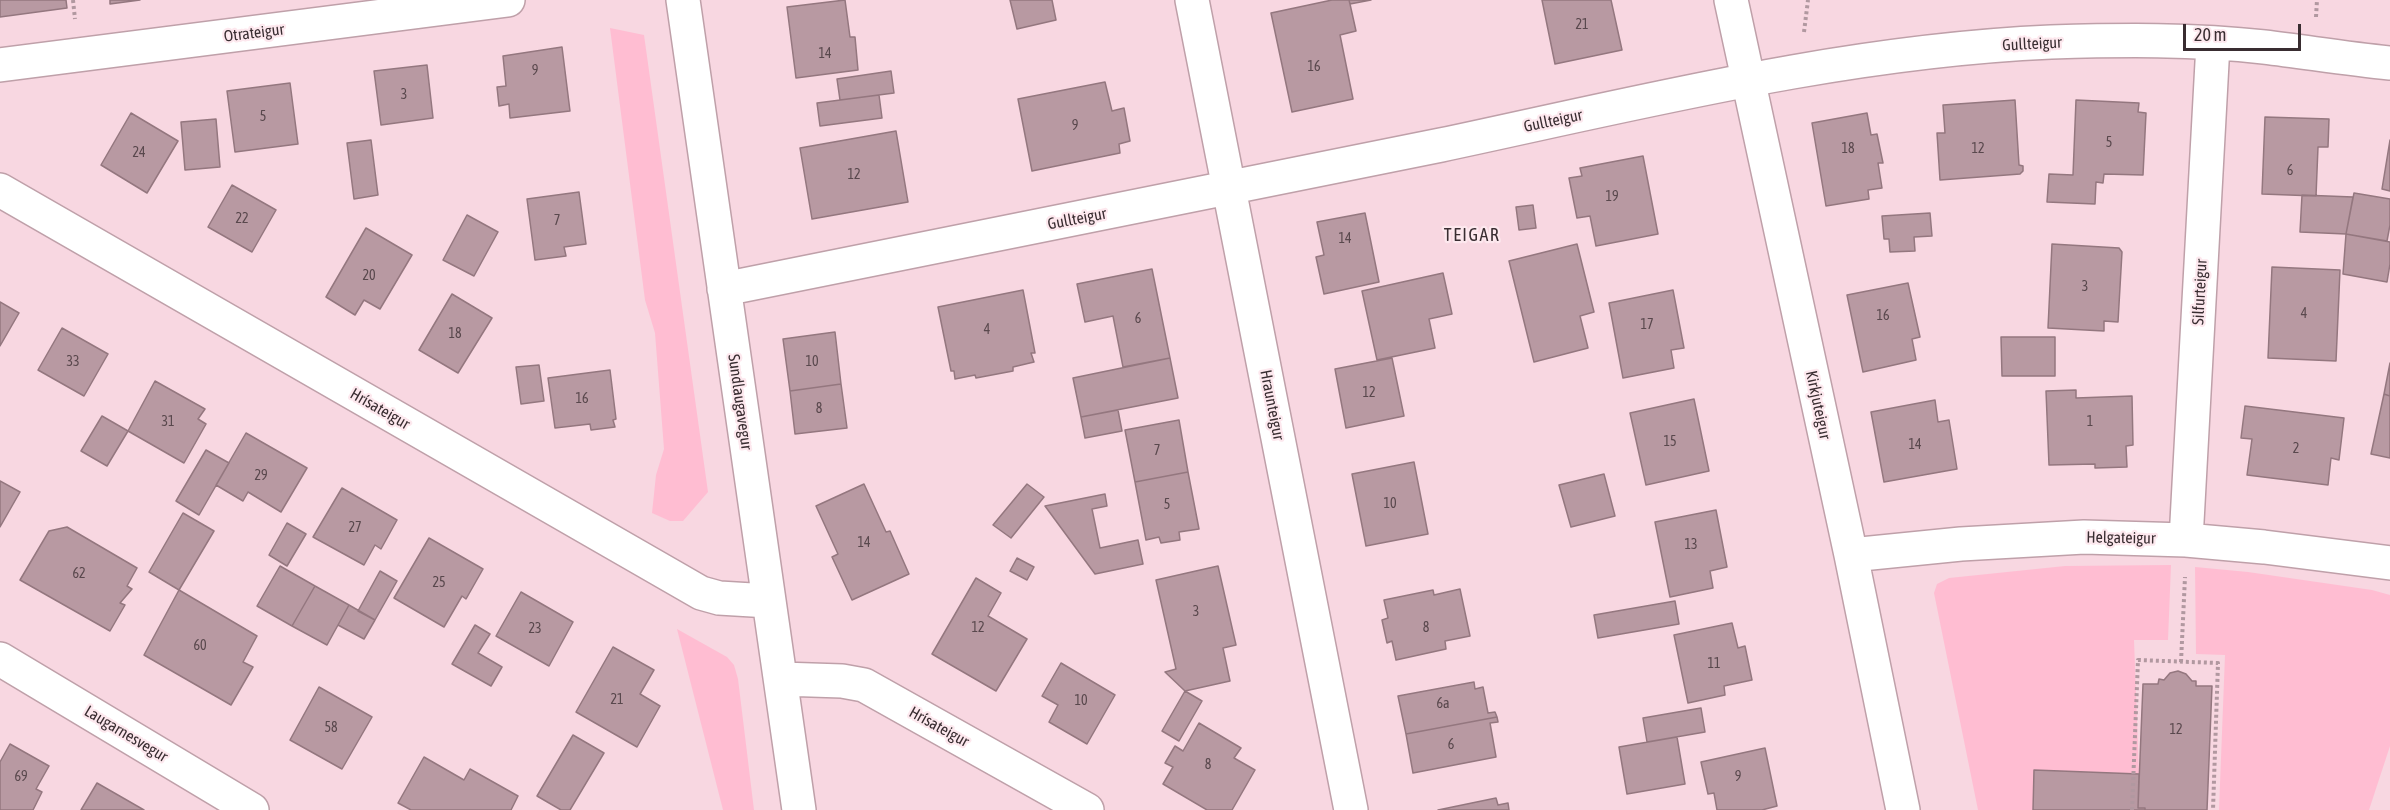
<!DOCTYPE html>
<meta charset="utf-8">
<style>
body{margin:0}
#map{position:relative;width:2390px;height:810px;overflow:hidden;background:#f8d7e1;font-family:"Asap Condensed",sans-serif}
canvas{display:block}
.scale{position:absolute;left:2183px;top:24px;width:118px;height:27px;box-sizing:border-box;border:3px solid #392d31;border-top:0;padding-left:8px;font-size:18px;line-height:21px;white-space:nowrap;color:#392d31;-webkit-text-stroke:4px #fde8ee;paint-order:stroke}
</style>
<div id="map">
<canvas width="2390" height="810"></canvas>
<div class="scale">20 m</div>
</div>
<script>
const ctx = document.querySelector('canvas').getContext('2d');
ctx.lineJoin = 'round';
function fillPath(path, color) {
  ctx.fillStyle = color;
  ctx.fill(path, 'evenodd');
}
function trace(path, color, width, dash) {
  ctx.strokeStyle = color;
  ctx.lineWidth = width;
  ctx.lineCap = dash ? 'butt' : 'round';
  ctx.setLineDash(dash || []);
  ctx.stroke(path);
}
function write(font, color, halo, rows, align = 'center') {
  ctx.font = font + ' "Asap Condensed",sans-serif';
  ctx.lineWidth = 4.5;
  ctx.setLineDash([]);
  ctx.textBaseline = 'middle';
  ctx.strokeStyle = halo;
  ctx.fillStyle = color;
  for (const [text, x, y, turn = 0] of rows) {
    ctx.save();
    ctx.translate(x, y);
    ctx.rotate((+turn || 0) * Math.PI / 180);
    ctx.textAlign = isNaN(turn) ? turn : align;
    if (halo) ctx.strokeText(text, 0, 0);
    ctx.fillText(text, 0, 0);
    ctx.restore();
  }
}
const green = new Path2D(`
 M610,28L644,35L708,492L683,521H670L652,513L656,475L664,449L655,333L645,300Z
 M2171,565L2168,640H2134L2139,774L2035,770L2033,810H1978L1934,593L1937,584L1949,578L2065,566Z
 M2195,567L2248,572L2372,590L2390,595V746L2369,810H2219L2225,655L2196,654Z
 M677,629L727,657L734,665L738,679L754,810H723Z`);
const building = new Path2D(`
 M0,0H66L67,8L0,17Z
 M110,0H140L110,4Z
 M845,0L850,37H855L858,70L796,78L787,7Z
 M1010,0H1052L1056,20L1017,29Z
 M1332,0H1349L1350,4L1356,31L1340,35L1353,99L1292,112L1271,13Z
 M1349,0H1371L1350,4Z
 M1542,0H1611L1622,50L1555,64Z
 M562,47L570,111L510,118L509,104L499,106L497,87L506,86L503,56Z
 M427,65L433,118L381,125L374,71Z
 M891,71L894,93L840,100L837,79Z
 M1105,82L1112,111L1124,108L1130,141L1119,144L1120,153L1032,171L1018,99Z
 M290,83L298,144L235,152L227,91Z
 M879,95L882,118L820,126L817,103Z
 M2015,100L2019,165L2023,166V171L2020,174L1940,180L1937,133H1945L1943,105Z
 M2076,100L2139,103L2138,112L2146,113L2143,175L2104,174L2103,183L2096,182L2095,204L2047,202L2049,174L2073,175Z
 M131,113L178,141L147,193L101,165Z
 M1867,113L1871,135L1877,134L1883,163H1878L1882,188L1868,190L1869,199L1826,206L1812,123Z
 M2265,117L2329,119L2328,147H2318L2316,196L2262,194Z
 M216,119L220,167L185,170L181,122Z
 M896,131L908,202L812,219L800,148Z
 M371,140L378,195L354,199L347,143Z
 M2390,140V191L2382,189Z
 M1643,156L1658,234L1596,246L1590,216L1577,218L1569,178L1582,176L1580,168Z
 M232,185L276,210L252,252L208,227Z
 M579,192L586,244L564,247L566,256L535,260L527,199Z
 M2354,193L2390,199V225L2387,241L2346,234Z
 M2302,195L2353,197L2346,234L2300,232Z
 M1533,205L1536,228L1519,230L1516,207Z
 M1365,213L1379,282L1324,294L1316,257L1324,255L1317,222Z
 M1930,213L1932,236L1914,237L1915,251L1890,252L1889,239H1884L1882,216Z
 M467,215L498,232L474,276L443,260Z
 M366,228L412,255L380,309L364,300L355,315L326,297Z
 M2346,234L2390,242V264L2387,282L2343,274Z
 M1577,244L1594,312L1580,316L1588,348L1534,362L1509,261Z
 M2052,244L2119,248L2122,252L2118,322L2104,321V331L2048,328Z
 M2272,267L2340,270L2336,361L2268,358Z
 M1152,269L1170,358L1123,367L1113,316L1085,322L1077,284Z
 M1443,273L1452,314L1429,319L1435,348L1377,360L1362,291Z
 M1908,283L1920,337L1912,339L1916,360L1863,372L1847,295Z
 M1023,290L1035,353H1031L1034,362L1013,367V371L976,378L975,375L955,379L954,371H951L938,307Z
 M1673,290L1684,348L1671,350L1674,368L1623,378L1609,303Z
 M452,294L492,318L458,373L419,350Z
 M0,302L19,313L0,346Z
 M62,328L108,354L84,396L38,370Z
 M835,332L841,384L790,391L783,339Z
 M2001,337H2055V376H2002Z
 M1170,358L1178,398L1081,417L1073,378Z
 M1392,358L1404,416L1346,428L1335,369Z
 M2390,363V396L2384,394Z
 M539,365L544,401L521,404L516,367Z
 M610,370L616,419L613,420L615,427L591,430L590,424L555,428L548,378Z
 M155,381L205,409L198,419L206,424L184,463L128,431Z
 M841,384L847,428L795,434L790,391Z
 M2076,390V398L2132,396L2133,445L2126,446L2127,467L2095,468V464L2049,465L2046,391Z
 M2384,394L2390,396V458L2371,454Z
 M1694,399L1709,471L1646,485L1630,413Z
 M1935,400L1938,422L1949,420L1957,469L1884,482L1871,412Z
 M2245,406L2344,418L2339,460L2331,458L2328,485L2247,475L2252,439L2241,438Z
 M1118,410L1122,431L1085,438L1081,417Z
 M102,416L128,431L107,466L81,451Z
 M1179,420L1188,472L1135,482L1125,430Z
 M246,433L307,468L281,512L248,492L243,501L216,485Z
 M206,450L229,463L199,515L176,501Z
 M1414,462L1428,534L1366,546L1352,474Z
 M1188,472L1199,529L1179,532L1180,540L1161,543L1159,537L1146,540L1135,482Z
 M1604,474L1615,516L1571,527L1559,485Z
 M0,481L20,492L0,527Z
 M864,484L886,532L890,531L909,574L852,600L832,557L838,554L816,506Z
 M1027,484L1044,497L1011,538L993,525Z
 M342,488L397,520L381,549L375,545L364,565L313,537Z
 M1105,494L1107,506L1092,509L1100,548L1138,540L1143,564L1095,574L1045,506Z
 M1716,510L1727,567L1710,571L1713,588L1670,597L1655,522Z
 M183,513L214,531L179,590L149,572Z
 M287,523L306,534L287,566L269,555Z
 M67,527L137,568L127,586L132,589L120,603L125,605L110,631L20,580L49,531Z
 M429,538L483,569L466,599L462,596L444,627L394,598Z
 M1017,558L1034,567L1027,580L1010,571Z
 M280,566L315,586L292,626L257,606Z
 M1218,566L1236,645L1223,648L1230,681L1185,691L1165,672L1176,669L1156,580Z
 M380,571L397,581L375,620L358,611Z
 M976,578L1001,593L988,616L1027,639L996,691L932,654Z
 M315,586L349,605L327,645L292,626Z
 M1460,589L1470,636L1445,641L1446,649L1396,660L1392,641L1387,643L1382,620L1388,618L1384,600L1433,590L1434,595Z
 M179,590L257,636L243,662L253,667L231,705L144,655Z
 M521,592L573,622L549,666L496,636Z
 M1675,601L1679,624L1598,638L1594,615Z
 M349,605L375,620L364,639L338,625Z
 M1732,623L1738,648L1745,646L1752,680L1724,686L1725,695L1688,703L1674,635Z
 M475,625L490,634L478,653L502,667L491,686L452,664Z
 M613,647L654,670L640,694L660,706L637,747L576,712Z
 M1061,663L1115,695L1087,744L1049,722L1058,705L1042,696Z
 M2178,671L2186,674L2192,681H2196V686H2212L2207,810H2145V808H2138L2143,684H2158L2159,679L2164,680L2170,673Z
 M1474,682L1475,689L1483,687L1488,713L1495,712L1497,717L1406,734L1398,696Z
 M319,687L372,717L342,769L290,740Z
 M1185,691L1202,701L1179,741L1162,731Z
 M1701,708L1705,732L1647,742L1643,718Z
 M1497,717L1498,722L1490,723L1496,757L1413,773L1406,734Z
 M1199,723L1241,748L1234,758L1255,770L1232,810H1207L1163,784L1173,767L1165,763L1175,746L1183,751Z
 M573,735L604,753L570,810H561L537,796Z
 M1677,737L1685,784L1627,794L1619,747Z
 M10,744L49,766L36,789L42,792L33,810H0V762Z
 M1765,748L1777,806L1762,810H1717L1714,793L1708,794L1701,762Z
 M424,757L464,780L470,769L518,796L511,810H411L398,803Z
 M2034,770L2139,774L2138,808H2145V810H2033Z
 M97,783L144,810H81Z
 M1496,798L1498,805L1508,803L1509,810H1438Z`);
const path = new Path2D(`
 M73,0L75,19
 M2316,17L2317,0
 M1804,32L1808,0
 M2181,662L2185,577
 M2132,810L2138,660L2218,663L2213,810`);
const minor = new Path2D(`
 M683,0L799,810
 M1192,0L1351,810
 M1731,0L1851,555L1903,810
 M0,65L508,0
 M0,190L701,593L719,598L769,601
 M724,289C963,242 1202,195 1441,145C1643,102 1844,51 2051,42C2121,40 2194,39 2264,47C2306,52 2348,59 2390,63
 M2186,540L2213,44
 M1851,555L1961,544L2084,537L2186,540L2264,547L2390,563
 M0,659L252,810
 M781,679L842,681L864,685L1087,810`);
const numberNames = [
 ["21",1582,25],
 ["14",825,54],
 ["16",1314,67],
 ["9",535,71],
 ["3",404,95],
 ["5",263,117],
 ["9",1075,126],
 ["5",2109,143],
 ["18",1848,149],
 ["12",1978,149],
 ["24",139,153],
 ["6",2290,171],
 ["12",854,175],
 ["19",1612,197],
 ["22",242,219],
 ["7",557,221],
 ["14",1345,239],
 ["20",369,276],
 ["3",2085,287],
 ["4",2304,314],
 ["16",1883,316],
 ["6",1138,319],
 ["17",1647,325],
 ["4",987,330],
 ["18",455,334],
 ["33",73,362],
 ["10",812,362],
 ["12",1369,393],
 ["16",582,399],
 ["8",819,409],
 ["31",168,422],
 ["1",2090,422],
 ["15",1670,442],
 ["14",1915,445],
 ["2",2296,449],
 ["7",1157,451],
 ["29",261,476],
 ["10",1390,504],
 ["5",1167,505],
 ["27",355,528],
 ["14",864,543],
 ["13",1691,545],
 ["62",79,574],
 ["25",439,583],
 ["3",1196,612],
 ["12",978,628],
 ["8",1426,628],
 ["23",535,629],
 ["60",200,646],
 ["11",1714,664],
 ["21",617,700],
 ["10",1081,701],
 ["6a",1443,704],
 ["58",331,728],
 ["12",2176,730],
 ["6",1451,745],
 ["8",1208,765],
 ["69",21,777],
 ["9",1738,777]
];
const streetNames = [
 ["Otrateigur",254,33,-7],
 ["Gullteigur",2032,44,-3],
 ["Gullteigur",1553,121,-12],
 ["Gullteigur",1077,219,-11],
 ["Silfurteigur",2200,292,-87],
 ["Sundlaugavegur",740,402,82],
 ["Hraunteigur",1272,405,79],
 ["Kirkjuteigur",1818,405,78],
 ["Hrísateigur",380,409,30],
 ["Helgateigur",2121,538,1],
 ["Hrísateigur",939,727,29],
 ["Laugarnesvegur",126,734,31]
];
const neighbourhoodNames = [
 ["TEIGAR",1472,235]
];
fillPath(green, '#ffbdd2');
fillPath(building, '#b899a2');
trace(building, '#94777f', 1.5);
trace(minor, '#bfa0a9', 36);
trace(path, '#b198a0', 4, [3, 3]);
trace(minor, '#fff', 33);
write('14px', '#59484d', null, numberNames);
write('16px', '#392d31', '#fde8ee', streetNames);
ctx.letterSpacing = '1.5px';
write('18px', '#392d31', '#fde8ee', neighbourhoodNames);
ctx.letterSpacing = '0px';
</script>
